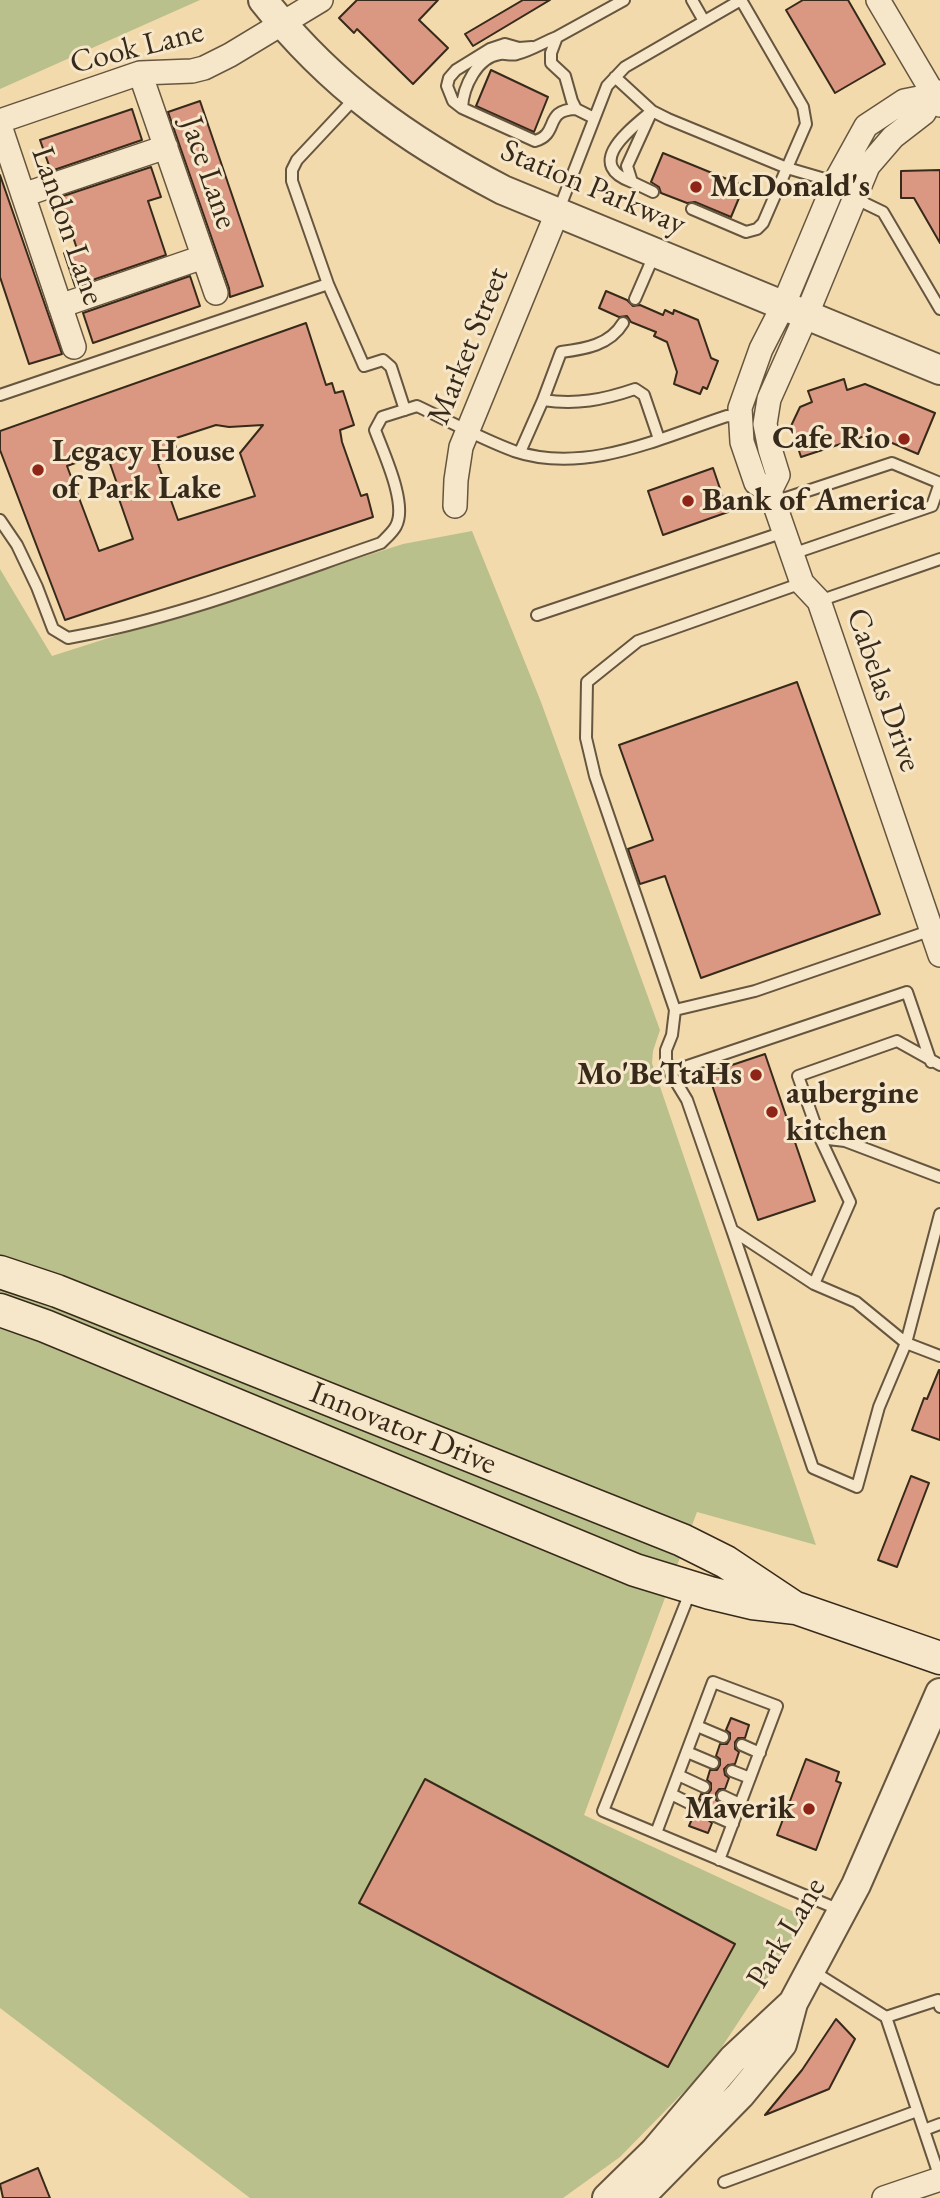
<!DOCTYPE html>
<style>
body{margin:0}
canvas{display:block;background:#f3daad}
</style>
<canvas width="940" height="2198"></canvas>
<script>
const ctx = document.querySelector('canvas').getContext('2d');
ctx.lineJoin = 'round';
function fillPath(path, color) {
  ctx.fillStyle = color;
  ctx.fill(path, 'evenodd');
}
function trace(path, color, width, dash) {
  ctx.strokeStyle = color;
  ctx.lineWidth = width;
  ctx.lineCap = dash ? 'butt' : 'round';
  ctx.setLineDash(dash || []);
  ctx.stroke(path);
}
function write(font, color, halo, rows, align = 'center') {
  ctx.font = font + ' "EB Garamond",serif';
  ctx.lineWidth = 6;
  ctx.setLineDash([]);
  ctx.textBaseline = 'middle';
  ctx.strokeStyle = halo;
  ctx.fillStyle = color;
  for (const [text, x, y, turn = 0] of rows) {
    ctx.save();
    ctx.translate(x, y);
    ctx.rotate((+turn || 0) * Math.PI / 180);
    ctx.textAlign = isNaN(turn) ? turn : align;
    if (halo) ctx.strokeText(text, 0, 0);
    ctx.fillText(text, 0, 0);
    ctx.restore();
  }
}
const green = new Path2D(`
 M0,0H200L0,89Z
 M472,531L541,702L660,1030L653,1051L652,1063L816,1545L697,1512L584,1815L807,1918L710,2065L620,2157L563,2198H250L0,2008V569L52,656L403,544Z`);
const building = new Path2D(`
 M357,0H438L419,20L448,48L413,84L357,29L354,33L339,18Z
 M523,0H550L473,46L465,34Z
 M803,0H848L885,64L835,93L786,10Z
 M491,70L548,97L534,132L476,106Z
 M200,101L263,286L230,297L229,288L168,112Z
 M132,109L142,140L51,171L40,140Z
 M663,153L744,186L731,217L695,202L687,203L661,193L659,187L651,182Z
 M151,167L161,197L148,201L166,255L75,286L64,253L77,249L60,197Z
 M940,170V243L914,198H901V171Z
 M0,175L62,354L29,364L0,277Z
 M190,276L200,306L93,343L83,313Z
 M606,291L627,300L633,306L640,305L663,315L665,310L673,314L674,310L698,320L711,358L718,361L707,389L703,387L700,394L674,384L677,372L667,342L654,336L656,332L631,322L627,316L619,317L599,308Z
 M306,323L326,385L332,383L335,393L343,391L354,425L340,430L342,442L361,496L367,494L373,517L65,620L0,450V431ZM216,425L229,427L263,425L240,453L255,496L178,520L158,464L179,456L173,439ZM106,452L122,498L119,499L133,539L99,551L67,466Z
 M844,379L847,390L865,384L935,413L918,454L871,434L801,457L791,426L800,407L812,402L808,391Z
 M713,468L728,512L663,535L648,491Z
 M797,682L880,914L701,978L665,876L640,884L628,849L653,840L619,745Z
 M765,1054L815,1201L758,1220L708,1073Z
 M939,1370H940V1440L912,1430L924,1398L927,1399Z
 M911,1476L929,1483L897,1567L878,1560Z
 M731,1718L749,1725L745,1738H738L735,1742V1749L739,1752L735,1764L728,1765L724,1769L725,1775L729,1778L725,1789H719L716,1793V1800L720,1803L718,1809H711L708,1813V1820L712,1823L708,1833L689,1826L694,1814H701L704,1810V1803L699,1799L701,1794H708L711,1790V1783L707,1780L710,1770H717L720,1765V1759L716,1756L720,1744H727L730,1739V1733L726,1730Z
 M806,1759L839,1772L836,1781L841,1783L816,1850L777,1835Z
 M425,1779L735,1944L668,2067L359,1903Z
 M836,2019L855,2039L829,2089L765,2115L802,2070Z
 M38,2168L50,2198H3L0,2184Z`);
const service = new Path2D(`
 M692,0L704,21
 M532,47L519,48L505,44L490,49L456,70L449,78L447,86L453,101L462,108L535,141C560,134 543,110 576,109
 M615,77L652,111L668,119L787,168L835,182
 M462,108C463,87 477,57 500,54C506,53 511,56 517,54C530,51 544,42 557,37
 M652,111L627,166L632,182L653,192
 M594,118L576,109L572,101L565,76L551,63V53L557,37L624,0
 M632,182C585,165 627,132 647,115
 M854,198L883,212L940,309
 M692,209L746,232L757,229L763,223L806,124L803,107L741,0
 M558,212L607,86L625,67L741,0
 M328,284L364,366L383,360L391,367L405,410
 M635,299L655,253
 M0,395L328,284L292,181V170L297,160L356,97
 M543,400L561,352C585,349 610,345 623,323
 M520,452L543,400C576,405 603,400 635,389L644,395L659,439
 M774,502L892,463L940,483
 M0,520L17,545L37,587L53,629L68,638C175,619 279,578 381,543C386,538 393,532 396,526C408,504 383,452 375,430L382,417L417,406C449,421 481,439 514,451C585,475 660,438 727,416L740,417
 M792,554L932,506L940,483
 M802,583L638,641L587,682L586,738L595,776L675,1010L755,991L932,930
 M819,601L940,559
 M537,615L784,532
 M675,1010L672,1035L666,1050V1060L670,1072L687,1100L732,1230L814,1284L856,1302L906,1343L879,1407L857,1487L813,1468L732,1230
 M670,1072L907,992L931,1062
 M820,1138L845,1141L940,1177
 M940,1214L906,1343L940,1356
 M814,1284L850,1202L820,1138L798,1076L897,1041L940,1065
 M691,1590L603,1811L840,1910
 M697,1726L723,1737
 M742,1745L760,1753
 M687,1752L713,1763
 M732,1771L750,1778
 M678,1775L704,1787
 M671,1794L697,1807
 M723,1796L740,1804
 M715,1816L733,1824
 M656,1833L713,1682L777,1706L719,1860
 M811,1970L886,2017L940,2178
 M886,2017L938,2000L940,2007
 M924,2130L940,2124
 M724,2182L917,2111`);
const minor = new Path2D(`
 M878,0L940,105
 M140,73L216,293
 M940,92L934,95L904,101L866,126L835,182L783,306L761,349L740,408L742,442L756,483L770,491L802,583L819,601L940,955
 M0,121L140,73L192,71L204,68L230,55L321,0
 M0,126L74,347
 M23,195L166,147
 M60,306L203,257
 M770,491L778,475L770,449L765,424L769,399L806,316L868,166L893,137L924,113L934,95
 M455,506L456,480L461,447L557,213
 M884,2198L940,2179`);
const tertiary = new Path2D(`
 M263,0C331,86 407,140 503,190L940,370
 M607,2198L654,2152L733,2059L793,2003L856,1885L940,1693
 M639,2198L740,2095L782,2044L793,2003`);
const secondary = new Path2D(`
 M0,1272L57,1291L682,1540L726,1562L792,1606
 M0,1310L45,1326L635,1570L710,1593L752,1603L796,1608L940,1658`);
const markers = [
 [696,187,7,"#8f2418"],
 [904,439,7,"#8f2418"],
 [38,470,7,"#8f2418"],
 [688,501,7,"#8f2418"],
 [756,1075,7,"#8f2418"],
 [772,1112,7,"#8f2418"],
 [809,1809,7,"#8f2418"]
];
const streetNames = [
 ["Cook Lane",137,48,-14],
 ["Jace Lane",208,173,71],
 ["Station Parkway",593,188,23],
 ["Landon Lane",67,226,71],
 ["Market Street",469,346,-68],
 ["Cabelas Drive",883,690,71],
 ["Innovator Drive",403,1429,22],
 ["Park Lane",787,1933,-59]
];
const poiNames = [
 ["McDonald's",710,187],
 ["Cafe Rio",890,439,"right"],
 ["Legacy House",52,452],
 ["of Park Lake",52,489],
 ["Bank of America",702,501],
 ["Mo'BeTtaHs",742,1075,"right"],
 ["aubergine",786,1094],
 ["kitchen",786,1131],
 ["Maverik",795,1809,"right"]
];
fillPath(green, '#b9c08b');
fillPath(building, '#da9781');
trace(building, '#372a1a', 2);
trace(service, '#66563f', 14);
trace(minor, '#66563f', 26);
trace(tertiary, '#66563f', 32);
trace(secondary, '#372a1a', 35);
trace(service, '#f7e7ca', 10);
trace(minor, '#f7e7ca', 23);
trace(tertiary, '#f7e7ca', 28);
trace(secondary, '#f7e7ca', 32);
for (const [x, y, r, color] of markers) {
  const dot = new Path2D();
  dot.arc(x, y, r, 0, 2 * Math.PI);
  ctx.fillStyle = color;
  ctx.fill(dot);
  trace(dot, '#f7e7ca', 2.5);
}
write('32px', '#372a1a', '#f7e7ca', streetNames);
write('bold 32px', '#372a1a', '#f7e7ca', poiNames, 'left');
</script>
